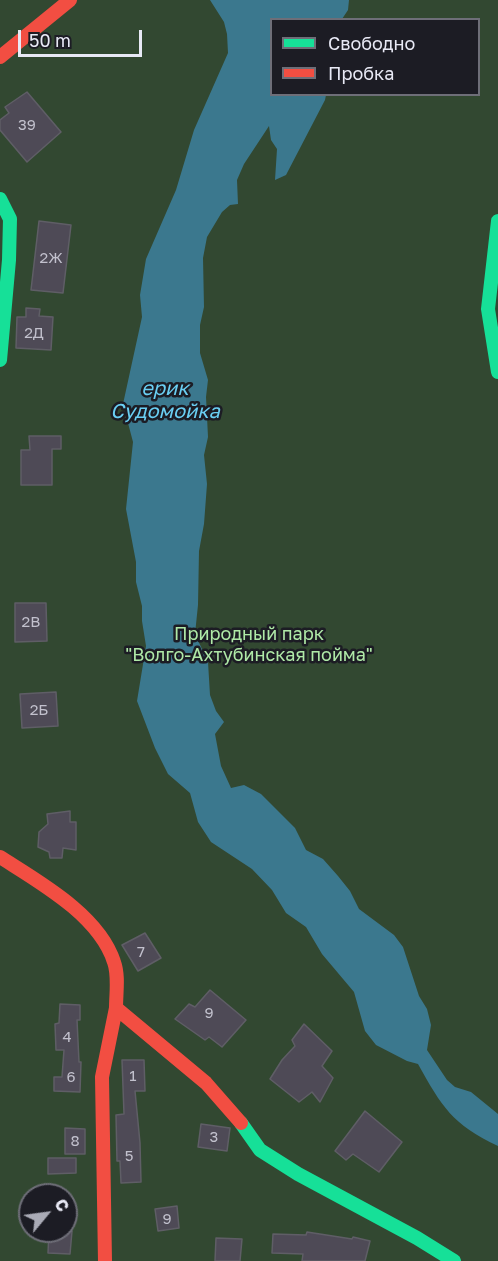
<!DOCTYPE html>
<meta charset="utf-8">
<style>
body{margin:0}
#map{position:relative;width:498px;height:1261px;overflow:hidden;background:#363842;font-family:"Golos Text",sans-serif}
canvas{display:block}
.legend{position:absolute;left:270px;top:18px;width:210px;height:78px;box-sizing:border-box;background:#1c1c24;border:2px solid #6e6e78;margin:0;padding:8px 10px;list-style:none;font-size:18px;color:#e8e9f5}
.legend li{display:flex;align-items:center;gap:12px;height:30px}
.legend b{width:30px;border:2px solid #6e6e78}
.north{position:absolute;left:18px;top:1183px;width:60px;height:60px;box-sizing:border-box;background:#1c1c24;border:2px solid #6e6e78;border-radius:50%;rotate:61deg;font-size:16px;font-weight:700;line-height:24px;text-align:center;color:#e8e9f5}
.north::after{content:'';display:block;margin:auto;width:21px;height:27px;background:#aaabb6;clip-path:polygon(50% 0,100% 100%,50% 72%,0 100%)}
.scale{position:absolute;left:18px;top:30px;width:124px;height:27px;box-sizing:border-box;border:3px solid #e8e9f5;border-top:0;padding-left:8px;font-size:18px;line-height:21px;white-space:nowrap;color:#e8e9f5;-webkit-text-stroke:4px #1c1c24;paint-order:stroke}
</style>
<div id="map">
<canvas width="498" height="1261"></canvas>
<ul class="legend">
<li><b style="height:8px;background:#16e098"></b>Свободно</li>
<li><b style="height:8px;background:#f24e42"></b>Пробка</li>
</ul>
<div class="north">С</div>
<div class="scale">50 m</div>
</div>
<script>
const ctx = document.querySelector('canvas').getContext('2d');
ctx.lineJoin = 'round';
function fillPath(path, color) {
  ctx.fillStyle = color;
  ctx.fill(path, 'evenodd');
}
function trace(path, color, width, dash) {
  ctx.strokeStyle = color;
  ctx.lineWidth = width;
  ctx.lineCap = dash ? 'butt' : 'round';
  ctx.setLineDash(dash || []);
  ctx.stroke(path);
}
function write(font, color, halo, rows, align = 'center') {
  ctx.font = font + ' "Golos Text",sans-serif';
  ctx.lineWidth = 5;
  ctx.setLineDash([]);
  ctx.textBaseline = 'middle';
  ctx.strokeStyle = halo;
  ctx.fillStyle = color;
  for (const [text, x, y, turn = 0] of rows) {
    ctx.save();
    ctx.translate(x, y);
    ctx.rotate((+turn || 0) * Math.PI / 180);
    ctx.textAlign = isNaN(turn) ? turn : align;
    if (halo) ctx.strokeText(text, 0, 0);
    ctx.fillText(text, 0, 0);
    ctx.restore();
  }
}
const green = new Path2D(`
 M0,0H498V1261H0ZM272,20H478V94H272ZM30,1195H66V1231H30Z`);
const water = new Path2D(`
 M210,0H349L348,10L342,19L272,20V94L326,95L325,100L286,175L275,180L277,149L271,140L269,126L244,164L237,180L238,204L230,205L222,212L207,237L203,258L204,307L200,325V353L208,380L206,397L208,437L204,455L207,484L204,524L199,551L198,605L195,634L208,662L210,695L216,711L224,722L215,734L221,766L231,788L244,785L261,794L295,828L306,850L323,859L338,876L350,891L359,909L394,935L403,947L419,996L427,1009L431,1025L427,1050L447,1080L455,1087L471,1092L498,1114V1146C452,1124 442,1107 418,1064L407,1061L376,1045L365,1031L354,992L322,954L306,927L286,913L272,890L252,869L211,842L198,822L190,793L168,774L155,748L137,701L146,646L142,621V606L136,582V562L126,509L133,442L123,404L142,317L140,295L146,259L176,190L194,130L228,53L227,34L224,22Z`);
const building = new Path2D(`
 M27,92L61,132L27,162L0,130V120L9,113L5,107Z
 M39,221L71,225L63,293L31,290Z
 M26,308L40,309L39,316L53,317L51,350L16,348L17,317H26Z
 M29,436H61V449H52V485H21V450H30Z
 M15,603H46L47,641L15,642Z
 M56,692L58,726L22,728L20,694Z
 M70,811V822H76V850L63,848L62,858H50L49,852L38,847L39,832L48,824L47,814Z
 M145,933L161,958L138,971L122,945Z
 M210,990L246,1020L222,1047L209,1037L205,1040L175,1019L189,1004L195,1007Z
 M60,1004L80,1005V1020H77L79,1062H81L80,1092L54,1091V1077H62L64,1050H56L55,1024L59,1023Z
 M304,1024L332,1051L322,1066L333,1078L320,1102L312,1092L299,1102L270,1079L282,1060L295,1046L292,1040Z
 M122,1060H144L145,1091H135L140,1143L141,1182L121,1183L120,1161H117L116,1115L124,1114Z
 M365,1111L402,1142L379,1172L353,1154L346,1160L335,1151Z
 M201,1124L230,1128L227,1151L198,1147Z
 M65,1128L85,1129V1154H65Z
 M48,1158H76V1173L48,1174Z
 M177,1206L179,1228L158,1231L155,1209Z
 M49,1231H72L70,1254L48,1253Z
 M307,1232L352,1239L353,1237L370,1241L365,1261H302L303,1254L272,1253L273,1234L306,1235Z
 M216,1238L242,1239L240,1261H215Z`);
const fast = new Path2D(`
 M0,199L10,219L9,260L0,360
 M498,221L488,309L498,372
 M241,1123L260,1150L298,1174L417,1238L454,1261`);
const jam = new Path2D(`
 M0,57L70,0
 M0,857C39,882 99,915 114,962C119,976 116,993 116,1008L206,1083L241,1123
 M105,1261L102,1077L116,1008`);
const numberNames = [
 ["39",27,125],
 ["2Ж",51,258],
 ["2Д",34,333],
 ["2В",31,622],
 ["2Б",39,710],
 ["7",141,952],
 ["9",209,1013],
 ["4",67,1037],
 ["1",133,1076],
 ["6",71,1077],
 ["3",214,1137],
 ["8",75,1141],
 ["5",129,1156],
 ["9",167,1219]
];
const parkNames = [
 ["Природный парк",249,634],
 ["\"Волго-Ахтубинская пойма\"",249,655]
];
const waterNames = [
 ["ерик",165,389],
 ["Судомойка",165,412]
];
fillPath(green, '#324831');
fillPath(water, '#3b788e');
fillPath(building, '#4e4a56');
trace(building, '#5f5e66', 1.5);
trace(fast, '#16e098', 14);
trace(jam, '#f24e42', 14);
write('15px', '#c2c1cd', null, numberNames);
write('18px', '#afe9a7', '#1c1c24', parkNames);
write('italic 20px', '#6acff3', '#1c1c24', waterNames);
</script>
